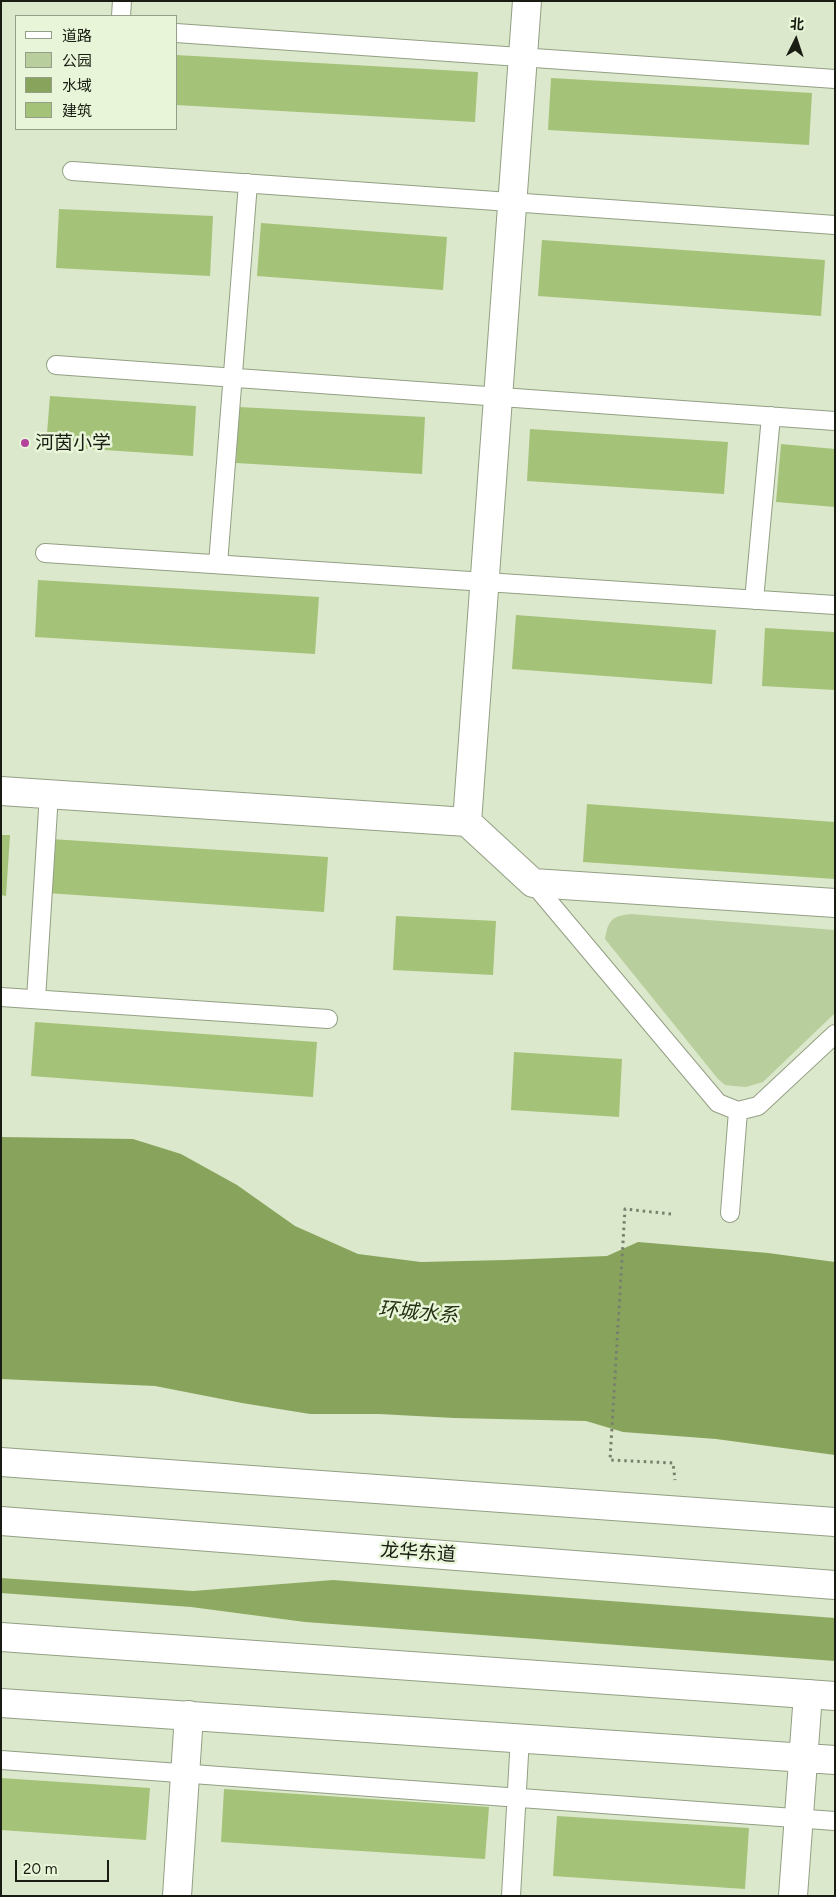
<!DOCTYPE html>
<meta charset="utf-8">
<style>
body{margin:0}
#map{position:relative;width:836px;height:1897px;overflow:hidden;background:#dbe8cb;font-family:Figtree,"Noto Sans SC",sans-serif}
canvas{display:block}
.frame{position:absolute;inset:0;border:2px solid #181c12;pointer-events:none}
.legend{position:absolute;left:15px;top:15px;width:162px;height:115px;box-sizing:border-box;background:#e8f5d8;border:1px solid #959e89;margin:0;padding:6px 9px;list-style:none;font-size:15px;color:#181c12}
.legend li{display:flex;align-items:center;gap:10px;height:25px}
.legend b{width:25px;border:1px solid #959e89}
.north{position:absolute;left:771px;top:15px;width:50px;height:50px;-webkit-text-stroke:4px #e8f5d8;paint-order:stroke;rotate:4deg;font-size:14px;font-weight:700;line-height:20px;text-align:center;color:#181c12}
.north::after{content:'';display:block;margin:auto;width:18px;height:22px;background:#181c12;clip-path:polygon(50% 0,100% 100%,50% 72%,0 100%)}
.scale{position:absolute;left:15px;top:1860px;width:94px;height:22px;box-sizing:border-box;border:2px solid #181c12;border-top:0;padding-left:6px;font-size:15px;line-height:18px;white-space:nowrap;color:#181c12;-webkit-text-stroke:4px #e8f5d8;paint-order:stroke}
</style>
<div id="map">
<canvas width="836" height="1897"></canvas>
<div class="frame"></div>
<ul class="legend">
<li><b style="height:6px;background:#fff"></b>道路</li>
<li><b style="height:14px;background:#b9ce9d"></b>公园</li>
<li><b style="height:14px;background:#88a45c"></b>水域</li>
<li><b style="height:14px;background:#a5c279"></b>建筑</li>
</ul>
<div class="north">北</div>
<div class="scale">20 m</div>
</div>
<script>
const ctx = document.querySelector('canvas').getContext('2d');
ctx.lineJoin = 'round';
function fillPath(path, color) {
  ctx.fillStyle = color;
  ctx.fill(path, 'evenodd');
}
function trace(path, color, width, dash) {
  ctx.strokeStyle = color;
  ctx.lineWidth = width;
  ctx.lineCap = dash ? 'butt' : 'round';
  ctx.setLineDash(dash || []);
  ctx.stroke(path);
}
function write(font, color, halo, rows, align = 'center') {
  ctx.font = font + ' Figtree,"Noto Sans SC",sans-serif';
  ctx.lineWidth = 5;
  ctx.setLineDash([]);
  ctx.textBaseline = 'middle';
  ctx.strokeStyle = halo;
  ctx.fillStyle = color;
  for (const [text, x, y, turn = 0] of rows) {
    ctx.save();
    ctx.translate(x, y);
    ctx.rotate((+turn || 0) * Math.PI / 180);
    ctx.textAlign = isNaN(turn) ? turn : align;
    if (halo) ctx.strokeText(text, 0, 0);
    ctx.fillText(text, 0, 0);
    ctx.restore();
  }
}
const green = new Path2D(`
 M631,914L835,930V1013L763,1082L746,1087L734,1086L725,1085L718,1079L605,939C608,920 612,916 631,914Z`);
const forest = new Path2D(`
 M1,1578L193,1591L333,1580L835,1618V1661L305,1622L191,1607L1,1593Z`);
const water = new Path2D(`
 M1,1137L133,1139L181,1154L237,1185L295,1226L358,1254L421,1262L505,1260L607,1256L638,1242L768,1253L835,1262V1455L716,1439L623,1432L586,1421L454,1418L379,1414H310L242,1403L155,1386L1,1379Z`);
const building = new Path2D(`
 M176,55L478,72L475,122L176,105Z
 M551,78L812,93L809,145L548,130Z
 M59,209L213,216L210,276L56,268Z
 M261,223L447,237L443,290L257,276Z
 M542,240L825,260L821,316L538,296Z
 M50,396L196,406L193,456L46,446Z
 M239,407L425,417L422,474L236,463Z
 M530,429L728,442L724,494L527,481Z
 M781,444L835,449V507L776,502Z
 M38,580L319,597L315,654L35,637Z
 M516,615L716,630L712,684L512,669Z
 M765,628L835,632V690L762,686Z
 M587,804L835,822V879L583,862Z
 M1,835H10L6,896L1,895Z
 M51,839L328,857L324,912L47,893Z
 M396,916L496,921L493,975L393,970Z
 M35,1022L317,1042L313,1097L31,1076Z
 M514,1052L622,1059L619,1117L511,1110Z
 M1,1778L150,1788L146,1840L1,1830Z
 M224,1789L489,1807L485,1859L221,1842Z
 M557,1816L749,1828L745,1889L553,1876Z`);
const path = new Path2D(`
 M671,1214L625,1209L610,1460L673,1463L675,1480`);
const service = new Path2D(`
 M121,16L122,1
 M176,33L835,79
 M72,171L835,225
 M56,365L835,421
 M45,553L835,605
 M218,564L248,183
 M754,600L771,416
 M533,883L718,1103L738,1111L758,1106L835,1034
 M1,997L328,1019
 M36,999L49,794
 M730,1213L738,1111
 M1,1760L835,1821
 M511,1896L520,1737`);
const minor = new Path2D(`
 M527,1L467,822L533,883L835,903
 M1,791L467,822
 M1,1462L835,1522
 M1,1703L835,1760
 M177,1896L189,1715
 M793,1896L808,1694`);
const primary = new Path2D(`
 M1,1521L835,1585
 M1,1637L835,1696`);
const markers = [
 [25,443,5,"#b5439e"]
];
const poiNames = [
 ["河茵小学",35,443]
];
const streetNames = [
 ["龙华东道",418,1553,4]
];
const waterNames = [
 ["环城水系",418,1313,5]
];
fillPath(green, '#b9ce9d');
fillPath(forest, '#8eaa62');
fillPath(water, '#88a45c');
fillPath(building, '#a5c279');
trace(service, '#939f84', 20);
trace(minor, '#939f84', 30);
trace(primary, '#939f84', 30);
trace(path, '#77806d', 3, [2.5, 4]);
trace(service, '#fff', 18);
trace(minor, '#fff', 28);
trace(primary, '#fff', 28);
for (const [x, y, r, color] of markers) {
  const dot = new Path2D();
  dot.arc(x, y, r, 0, 2 * Math.PI);
  ctx.fillStyle = color;
  ctx.fill(dot);
  trace(dot, '#e8f5d8', 2);
}
write('19px', '#181c12', '#e8f5d8', poiNames, 'left');
write('19px', '#181c12', '#e8f5d8', streetNames);
write('italic 20px', '#253112', '#e8f5d8', waterNames);
</script>
